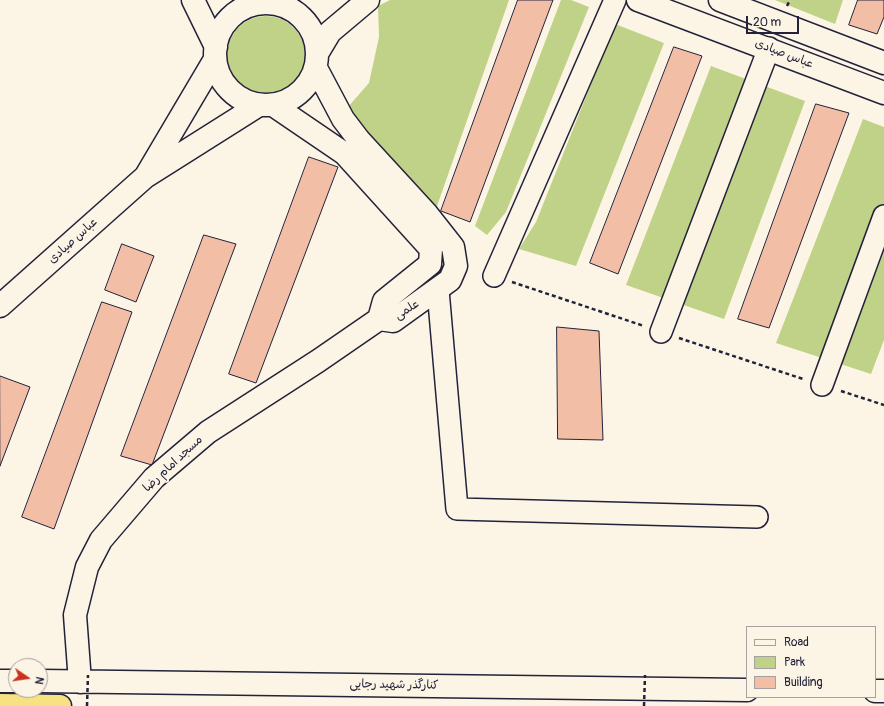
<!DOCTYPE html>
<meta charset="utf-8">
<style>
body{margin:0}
#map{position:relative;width:884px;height:706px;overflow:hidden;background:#fcf5e5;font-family:Pangolin,sans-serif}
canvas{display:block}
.legend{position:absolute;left:746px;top:626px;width:130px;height:72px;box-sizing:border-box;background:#fcf5e5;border:1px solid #a5a1a1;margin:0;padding:5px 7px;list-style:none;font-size:12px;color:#22223b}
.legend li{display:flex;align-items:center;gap:8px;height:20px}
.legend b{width:20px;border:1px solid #a5a1a1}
.north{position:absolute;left:8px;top:658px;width:40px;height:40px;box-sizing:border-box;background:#fcf5e5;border:1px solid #a5a1a1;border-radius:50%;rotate:103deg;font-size:11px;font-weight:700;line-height:16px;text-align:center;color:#22223b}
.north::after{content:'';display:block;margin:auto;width:14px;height:18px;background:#c8321e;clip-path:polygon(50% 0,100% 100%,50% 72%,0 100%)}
.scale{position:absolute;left:746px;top:16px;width:53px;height:18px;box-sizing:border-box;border:2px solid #22223b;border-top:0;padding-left:5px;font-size:12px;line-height:14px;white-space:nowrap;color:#22223b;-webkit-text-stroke:3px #fcf5e5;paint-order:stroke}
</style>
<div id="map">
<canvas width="884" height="706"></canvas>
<ul class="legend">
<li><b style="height:5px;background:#fcf5e5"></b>Road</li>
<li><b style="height:11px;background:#c0d287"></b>Park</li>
<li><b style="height:11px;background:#f3bea6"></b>Building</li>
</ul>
<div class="north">N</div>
<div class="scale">20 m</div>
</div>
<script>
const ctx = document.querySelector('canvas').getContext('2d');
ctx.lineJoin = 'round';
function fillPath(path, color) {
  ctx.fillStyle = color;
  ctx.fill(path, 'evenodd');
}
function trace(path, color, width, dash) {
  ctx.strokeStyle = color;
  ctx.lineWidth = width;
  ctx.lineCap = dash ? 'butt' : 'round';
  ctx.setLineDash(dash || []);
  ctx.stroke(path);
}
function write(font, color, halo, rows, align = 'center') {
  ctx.font = font + ' Pangolin,"Playpen Sans Arabic",sans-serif';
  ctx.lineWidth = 4;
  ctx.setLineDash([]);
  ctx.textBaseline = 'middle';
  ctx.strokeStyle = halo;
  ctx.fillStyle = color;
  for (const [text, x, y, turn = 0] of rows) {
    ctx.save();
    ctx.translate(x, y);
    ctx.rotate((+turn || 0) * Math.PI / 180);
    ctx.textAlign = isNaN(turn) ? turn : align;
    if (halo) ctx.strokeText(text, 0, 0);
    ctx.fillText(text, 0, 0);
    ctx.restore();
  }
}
const green = new Path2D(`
 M390,0H509L436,209L364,146L348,107L369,83L379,37L378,6Z
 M561,0H571L589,7L506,212L487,235L475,226Z
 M775,0H843L835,24Z
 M227 55a39 39 0 1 1 78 0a39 39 0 1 1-78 0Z
 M615,24L664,43L576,266L519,249L536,222Z
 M711,66L805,101L724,319L626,285Z
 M863,119L884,127V340L871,374L776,343Z`);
const building = new Path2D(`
 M518,0H553L470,222L441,211Z
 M858,0H884V17L877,34L849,25Z
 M674,47L702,56L618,274L590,263Z
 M816,104L849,113L769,328L738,319Z
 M309,157L338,167L256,383L229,374Z
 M204,235L236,244L152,465L121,456Z
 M122,244L154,256L136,302L105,290Z
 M102,302L132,312L54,529L22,517Z
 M557,327L599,331L603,440L558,439Z
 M0,376L30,387L0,466Z`);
const path = new Path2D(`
 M787,6L790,0
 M512,282L644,326
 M679,338L803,379
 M841,391L884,405`);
const street = new Path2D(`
 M494,276L615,0
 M438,290L457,509L757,517
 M661,332L769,48
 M822,385L884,216`);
const secondary = new Path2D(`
 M193,0L216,47
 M638,0L884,93
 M720,0L884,63
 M215 54a51 51 0 1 1 102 0a51 51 0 1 1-102 0Z
 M318,52L330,32L368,0
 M316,68L343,119L359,140L427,214L453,247L456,266L450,280L393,321L379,319
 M273,105L345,154L431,249L430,264L384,301L379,319
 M147,174L215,59
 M0,306L145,177L259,105
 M0,681H16
 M40,681L747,690
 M80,682L75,615L87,567L101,540L154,478L208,432L318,361L379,319
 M875,691H884`);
const highway = new Path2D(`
 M0,705L60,706`);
const pathBridge = new Path2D(`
 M87,706L88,675
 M644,706L645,675`);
const streetNames = [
 ["عباس صیادی",784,54,21],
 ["عباس صیادی",73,241,-42],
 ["علمی",407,310,-32],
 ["مسجد امام رضا",173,464,-43],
 ["کنارگذر شهید رجایی",394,685,1]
];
fillPath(green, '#c0d287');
fillPath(building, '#f3bea6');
trace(building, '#22223b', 1);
trace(street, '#22223b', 24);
trace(secondary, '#22223b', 25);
trace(highway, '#22223b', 25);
trace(path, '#22223b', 2.5, [4, 3]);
trace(street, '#fcf5e5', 21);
trace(secondary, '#fcf5e5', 22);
trace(highway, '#f7e281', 22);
trace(pathBridge, '#22223b', 2.5, [4, 3]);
write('12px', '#22223b', '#fcf5e5', streetNames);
</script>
